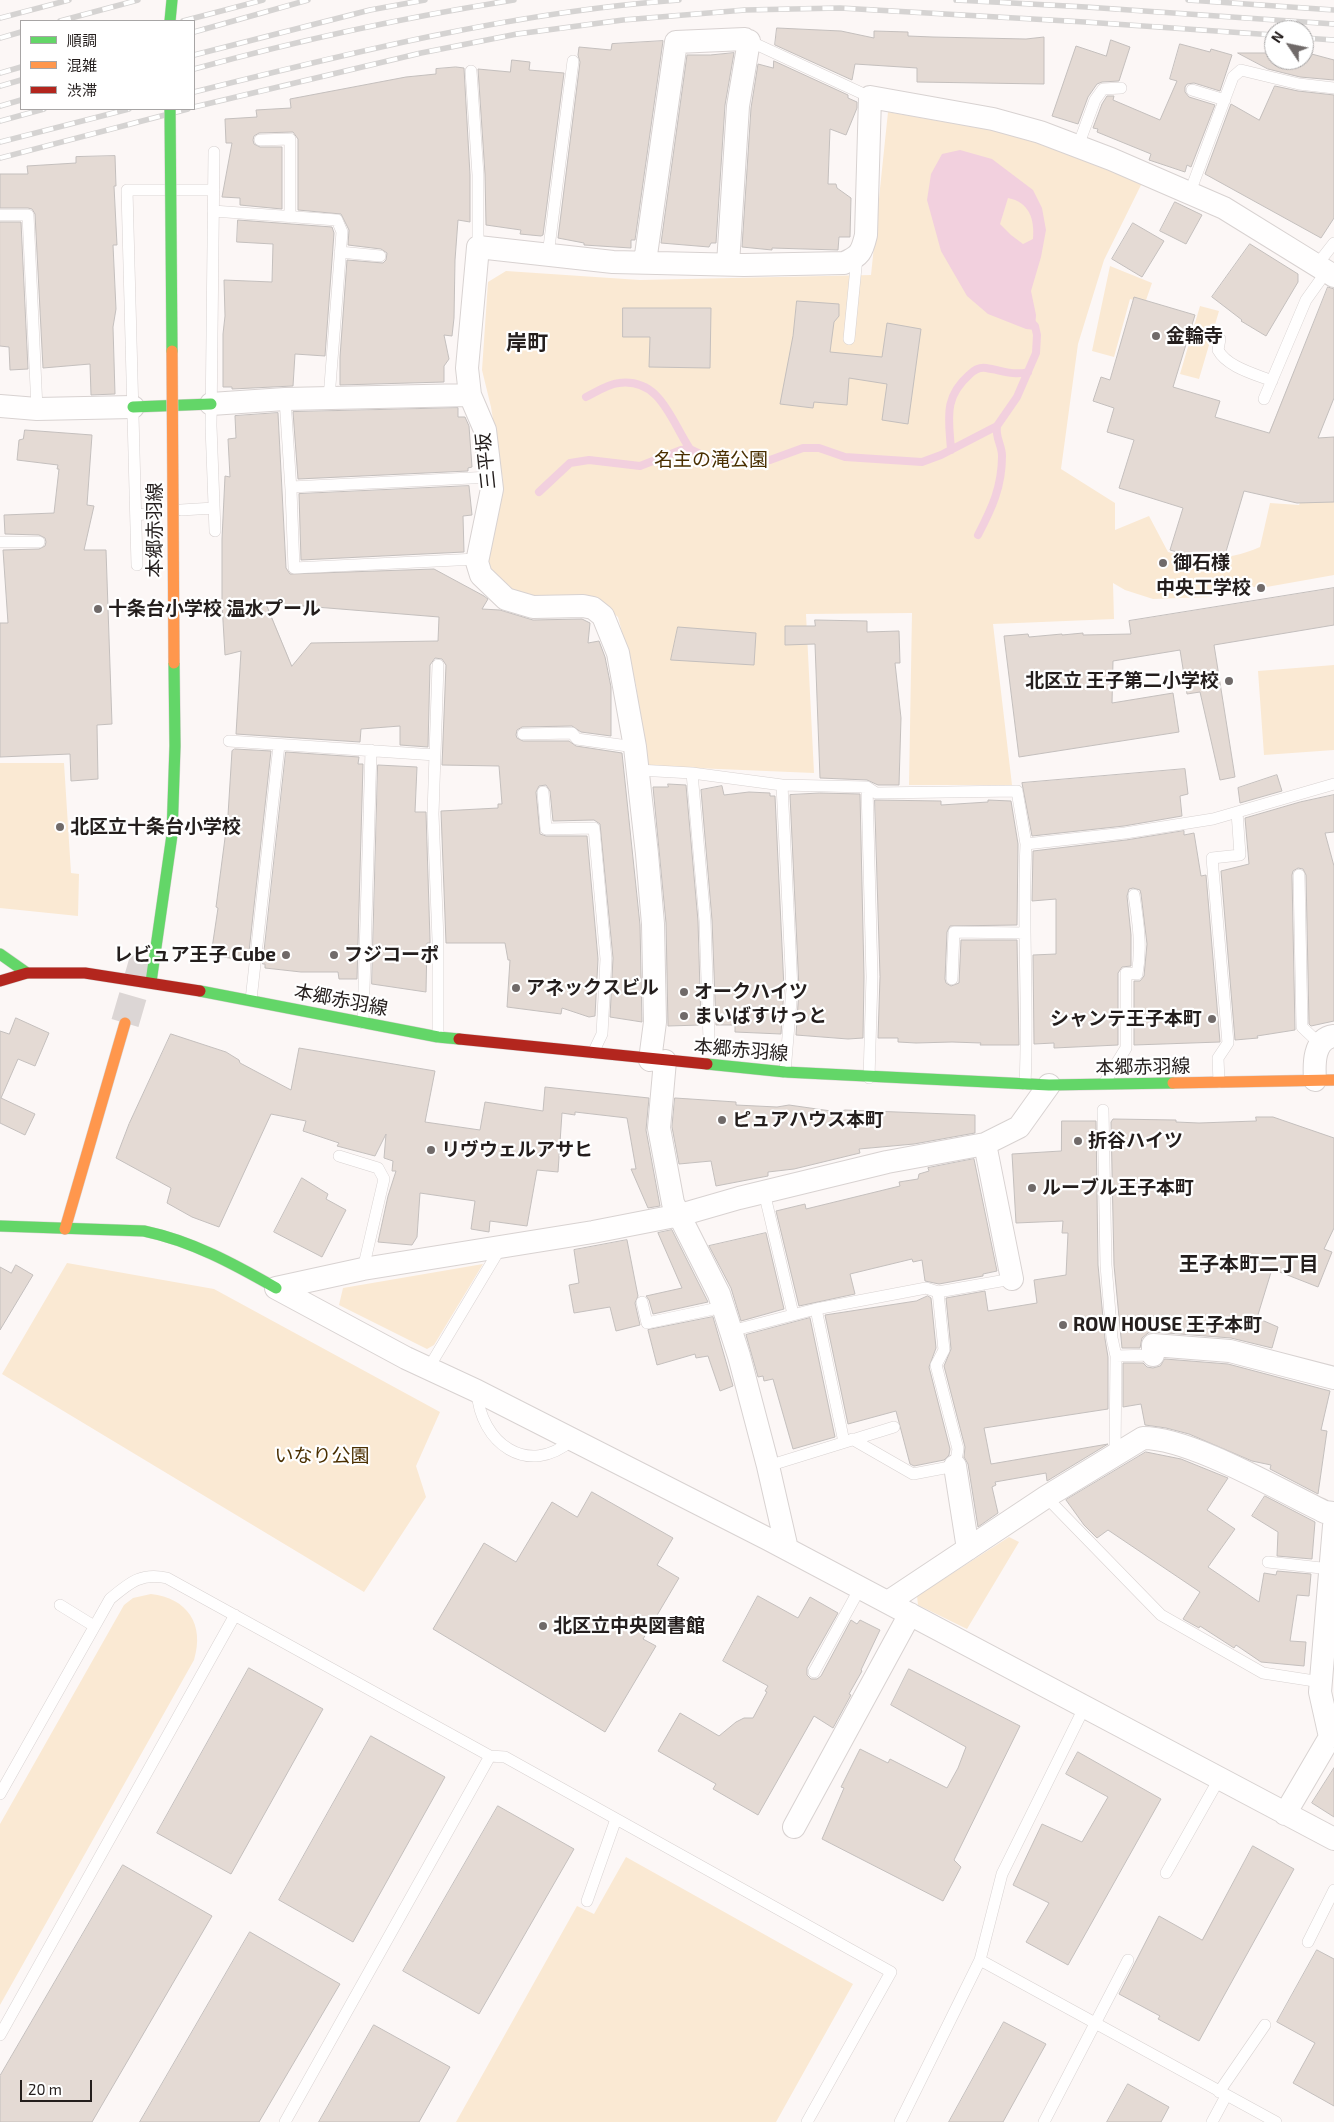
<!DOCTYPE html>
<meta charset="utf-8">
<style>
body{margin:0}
#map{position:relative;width:1334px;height:2122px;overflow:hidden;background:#fcf7f6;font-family:"Exo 2","Noto Sans JP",sans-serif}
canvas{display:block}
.legend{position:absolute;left:20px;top:20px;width:175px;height:90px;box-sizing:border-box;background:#fff;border:1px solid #a7a5a5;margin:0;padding:6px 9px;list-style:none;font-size:15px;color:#241e1d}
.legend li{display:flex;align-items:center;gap:10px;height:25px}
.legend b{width:25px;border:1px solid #a7a5a5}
.north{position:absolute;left:1264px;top:20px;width:50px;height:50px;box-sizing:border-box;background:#fff;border:1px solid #a7a5a5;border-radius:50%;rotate:304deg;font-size:14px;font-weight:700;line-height:20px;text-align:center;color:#241e1d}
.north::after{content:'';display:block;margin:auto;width:18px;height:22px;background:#706a69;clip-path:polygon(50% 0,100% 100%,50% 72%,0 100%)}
.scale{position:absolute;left:20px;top:2080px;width:72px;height:22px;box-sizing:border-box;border:2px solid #241e1d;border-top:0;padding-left:6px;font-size:15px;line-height:18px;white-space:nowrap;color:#241e1d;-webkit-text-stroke:4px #fff;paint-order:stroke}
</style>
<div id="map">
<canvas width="1334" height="2122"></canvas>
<ul class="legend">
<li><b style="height:6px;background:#63d668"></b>順調</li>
<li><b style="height:6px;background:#ff974d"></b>混雑</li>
<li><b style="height:6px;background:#b3261e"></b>渋滞</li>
</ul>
<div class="north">N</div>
<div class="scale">20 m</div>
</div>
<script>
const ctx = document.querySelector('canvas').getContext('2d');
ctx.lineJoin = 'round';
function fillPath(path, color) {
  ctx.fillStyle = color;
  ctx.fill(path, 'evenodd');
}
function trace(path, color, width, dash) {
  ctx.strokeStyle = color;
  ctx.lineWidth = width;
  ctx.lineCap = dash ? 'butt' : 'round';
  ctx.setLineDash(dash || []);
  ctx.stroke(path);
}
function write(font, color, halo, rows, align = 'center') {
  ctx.font = font + ' "Exo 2","Noto Sans JP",sans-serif';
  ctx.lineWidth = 4.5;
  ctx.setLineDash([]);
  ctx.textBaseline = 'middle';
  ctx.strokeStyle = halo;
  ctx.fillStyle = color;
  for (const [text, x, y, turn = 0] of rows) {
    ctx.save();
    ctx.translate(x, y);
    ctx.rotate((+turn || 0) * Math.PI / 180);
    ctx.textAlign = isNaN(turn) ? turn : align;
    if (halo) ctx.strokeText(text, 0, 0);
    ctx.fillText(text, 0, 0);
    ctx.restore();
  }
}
const green = new Path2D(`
 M888,112L1013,134L1142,183L1104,260L1078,344L1061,469L1115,503V530L1149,516L1168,552C1200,561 1228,561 1260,547L1270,503L1299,505L1312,480L1334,489V575L1261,588L1228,583L1209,597L1153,599L1125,590L1113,583L1114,619L993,624L1012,785H909L912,613L806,614L814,773L647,766L636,685L618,617L592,597L531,599L506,586L484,561L497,513L503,480L491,407L482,370L488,282L506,271L640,280L871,275Z
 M1110,266L1152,283L1145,303L1130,299L1114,357L1092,351Z
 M1200,306L1219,311L1199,379L1180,374Z
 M1334,665V750L1264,755L1258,671Z
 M0,763H64L71,873L79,874L78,916L0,908Z
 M67,1263L214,1289L440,1412L416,1466L426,1497L364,1592L2,1374Z
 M483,1264L434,1345L427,1349L339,1305L343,1288Z
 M1009,1537L1019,1542L967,1629L918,1605L917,1596Z
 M151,1594C187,1598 205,1624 194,1660L0,2005V1824L124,1605L133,1598Z
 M626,1857L853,1984L776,2122H456L577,1906L594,1914Z`);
const water = new Path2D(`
 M960,150L992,159L1033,190L1042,208L1046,230L1041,257L1031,291L1036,315L1035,330L1026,329L988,314L967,296L941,251L927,200L931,174L942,154ZM1008,198C1029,202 1035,219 1033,239L1023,244L1011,235L1000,224Z`);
const stream = new Path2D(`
 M586,397C596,392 608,384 619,383C661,378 671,421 690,449
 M951,450C949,419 943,398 969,375C974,370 979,367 986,368C1001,370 1013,376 1028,372
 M539,492L570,463L589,460L640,466L681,450L690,449L715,461L741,463L770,460L803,448H819L845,457L922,462L941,455L997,426L1017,397L1036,353L1037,335L1035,326L1030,321
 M978,535C992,508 1002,487 1002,456C1002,445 995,438 997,426`);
const building = new Path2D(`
 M777,28L841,31L874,38V31L908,32V36L933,37L1026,39L1044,37V84L917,82V68L855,64L852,80L775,45Z
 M1111,40L1130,47L1119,81L1102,82L1097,84L1088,97L1078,124L1052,116L1076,46L1106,56Z
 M663,41L635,240H631V248L584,245V243L558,238L580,62L578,55L579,47L611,50L612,44Z
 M1180,44L1210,52L1211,49L1232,55L1220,91L1194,83L1187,84L1185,87V92L1189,97L1215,105L1191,167L1187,165L1185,172L1149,160L1151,154L1097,132L1098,129L1093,128L1102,104L1107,96H1114L1113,100L1160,120L1177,81L1170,79Z
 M734,53L725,105L716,243H711L709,247L661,243L687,55H710Z
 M1238,53H1274V60H1304V53H1308L1334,60V80L1300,77L1268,69Z
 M512,60L530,62L529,70L564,73L543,235L541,236L520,234L521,230L486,225L485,174L478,69L510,72Z
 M774,61L848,95V98L857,102V108L846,135L830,129L828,184H836L837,188L851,198L850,237H839L838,250L772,248V250L742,247L751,108L758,64L773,68Z
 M456,67L464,68L470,175V222L458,220L455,260L454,318L452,336L444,335L449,359L444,366V382L340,385V357L347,260L383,263L386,260L387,253L381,249L348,245L349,230L341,214L298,210V139L293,132L259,133L254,136L253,140L254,144L260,147H282V209L240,205V198L222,197L232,143H226L225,119L257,117L256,110L291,108L290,99L406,77L436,74V69Z
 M1275,86L1298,91L1334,95V218L1321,238L1205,174L1231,104L1259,120Z
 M115,156L116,186H114L117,245H113L116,309L113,327L115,394L91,395L90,364L43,368L35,214L32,209L28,208H0V174H28L27,166L76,163V157Z
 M1175,202L1202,215L1186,244L1160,231Z
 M238,220L332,227L334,233L325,356L295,354L293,386L232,389V387H223V334L225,316L224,280L272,282L273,244L237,242Z
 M0,222H21L28,369L10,370L9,347L0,346Z
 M1133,223L1164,241L1142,277L1112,259Z
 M1250,244L1298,274V282L1266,336L1241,321L1242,320L1212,297Z
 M1328,287L1334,289V398L1318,438L1334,437V502L1297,503L1244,491L1222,565L1170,550L1183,508L1119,488L1134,440L1107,432L1114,408L1093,401L1101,377L1110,380L1134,297L1195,315L1173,387L1220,401L1215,417L1269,433Z
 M797,301L839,304V316L834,322L830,352L882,357L887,323L921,329L908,424L882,420L887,384L849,378L847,405L814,402L813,408L780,404L793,336Z
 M623,308H711L710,368L649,367L650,337H623Z
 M458,408V417H465L469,426L472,467L468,468V471L298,479L293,412Z
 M278,413L286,568L290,574L434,569L484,596L488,599L482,609L500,610L533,620L582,619L590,623L588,643L599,641L605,657L611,687V736L581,732L572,726L522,727L517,730L516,735L517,738L523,741H569L576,746L622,753L640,925L642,1022L610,1017L613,958L600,824L594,820L553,821L550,791L546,785L539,786L536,792L540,834L546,836H587L598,959L595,1016L589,1017L562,1008L561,1014L507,1007L510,960H508L505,943H446L441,811L498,808V804H502L499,766L442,765L446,665L442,659L435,658L430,665L428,747L400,745V726L361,729L360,742L236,734L241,651L225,655L222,604V539L225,476L230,477L228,439L236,438L235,416ZM266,603L439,617L438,641L311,643L292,666Z
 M25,430L92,435L87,505L94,506L84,550H106L112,724L97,725L98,779L71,781L70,754L0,757V623H8L3,550L39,549L45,546L46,542L45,538L39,535L5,534L4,515L54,513L59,469H57L58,465L17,460L19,440L23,439Z
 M469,486L472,515L463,516L464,552L301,560L299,494Z
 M1334,588V625L1214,645L1235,777L1220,780L1200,692L1187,694L1180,650L1113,661L1112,703L1173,693L1179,732L1019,757L1004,636L1028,634L1029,637L1062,634V635L1083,633V635L1131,634L1129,621Z
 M815,620L867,621V632L899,631L900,663H895L901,718L899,785H878L867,780L820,778L815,644L785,645V626H815Z
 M678,627L756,633L754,665L671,660Z
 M235,749L271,751L248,961L211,955L218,908L216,907L228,815L232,751Z
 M286,752L359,757L358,764H363L357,979H339L338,972H301L265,968V964H263Z
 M378,765L417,767L415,812H426L430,940V943H427L426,992L372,984Z
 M1185,769L1188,794L1180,796L1182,816L1124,826L1032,836L1022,783Z
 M1277,775L1282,791L1240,803L1238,788Z
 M668,784L686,785L698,921L701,1025L668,1026L666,923L653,787H668Z
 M722,786L724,795L749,792L770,793V796H775L784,989L781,1034L735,1032V1025H716L712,920L701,790Z
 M820,793L860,794L864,977L863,1038L848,1039L796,1035L799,989L790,795Z
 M1334,795V832L1325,833L1334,866V1021L1311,1026L1309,1024L1306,875L1303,869L1298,868L1293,871L1292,875L1295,1030L1257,1036L1258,1038L1235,1040L1221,871L1249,864L1245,818L1300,802Z
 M875,800L941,801V805L988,802V800L1011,801L1018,844L1017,925L950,926L947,932L945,979L946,983L951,986L959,983L961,940H1017L1019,1045H980L981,1043L952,1042L916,1043L898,1042V1038H878L880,977Z
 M1184,831V835L1194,833L1201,876L1206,875L1220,1042L1134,1045V981H1140L1144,976L1147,944L1141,894L1140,890L1133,888L1129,889L1127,896L1131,935V966L1122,967L1118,973V1045L1054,1048V1043L1034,1044L1033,955L1056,954V899L1032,901L1033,851L1126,840Z
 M16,1018L49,1033L35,1066L18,1059L1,1098L35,1114L25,1135L0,1123V1031L9,1034Z
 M171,1034L226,1052L239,1060L240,1063L291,1090L299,1048L435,1071L425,1122L480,1130L485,1102L543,1111L545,1087L649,1098L646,1130L660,1206L648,1208L631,1169H636L627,1118L575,1112V1115L562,1113L558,1172L537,1170L527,1226L490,1221L489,1232L471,1229L475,1201L420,1193L417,1237L412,1245L378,1242L388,1196L396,1171H392L393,1161L384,1158L386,1134L375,1156L337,1146L339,1143L303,1131L306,1121L271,1114L219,1227L192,1217L167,1203L171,1188L116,1158L129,1124Z
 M675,1098L736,1102V1105L777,1107L789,1105L838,1112L845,1110L975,1115V1133L914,1144L859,1149L860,1153L794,1169L768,1172V1176L716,1186L711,1161L679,1164L672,1127Z
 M1256,1117H1273L1334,1138V1228L1324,1249L1332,1252L1318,1287L1272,1269L1257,1318L1278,1327L1272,1348L1231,1338L1154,1332L1148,1333L1142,1338L1140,1348H1122L1114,1265L1111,1122L1113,1119L1176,1120V1122L1199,1123L1256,1121Z
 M1062,1121H1096L1098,1265L1105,1339L1108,1357V1409L984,1428L991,1464L1108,1444L1047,1481L1046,1473L995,1482L996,1485L992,1487L998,1513L978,1527L968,1464L964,1457L965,1447L944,1366L951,1349L946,1298L985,1291L988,1311L1037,1303L1034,1280L1066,1275L1068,1233H1062L1063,1221L1016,1223L1012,1154L1061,1151Z
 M974,1159L997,1271L983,1274V1276L939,1284L925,1281L922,1260L913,1262L912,1259L850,1274L855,1294L799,1306L776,1211L805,1204L806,1209L900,1186L899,1182L918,1179L919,1174L929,1171L928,1168Z
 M302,1178L328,1194L326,1199L346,1210L322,1257L274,1232Z
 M672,1230L708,1302L653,1314L649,1300L646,1296L682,1288L658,1233Z
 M766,1233L784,1309L741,1321L731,1288L709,1246Z
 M627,1240L638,1296L635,1303L640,1325L616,1331L610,1307L574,1313L569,1285L579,1283L574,1250Z
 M16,1265L33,1275L0,1330V1267L11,1273Z
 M928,1296L931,1298L936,1348L929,1367L950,1449L949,1455L944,1460L914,1466L910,1464L896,1411L848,1424L825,1315L916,1301Z
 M713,1317L733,1386L720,1391L708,1356L696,1358L695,1354L657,1365L648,1330Z
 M810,1318L835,1437L793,1449L773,1379L764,1381L763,1376L758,1377L746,1335Z
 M1165,1359L1228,1364L1330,1391L1321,1430L1327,1431L1318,1494L1270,1469L1271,1465L1252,1461L1189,1434L1166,1428L1145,1425L1141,1404L1123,1407V1363H1143L1147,1367L1153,1368L1160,1366Z
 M1146,1452L1181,1459L1228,1478L1207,1510L1235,1529L1208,1567L1259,1602L1264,1573L1276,1575L1277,1571L1311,1574L1309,1596L1297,1595L1290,1641L1306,1642L1304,1666L1261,1662L1236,1645L1234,1648L1200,1626L1199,1628L1183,1619L1200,1592L1108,1530L1097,1538L1084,1525L1066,1500Z
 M592,1492L673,1538L657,1565L679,1578L643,1639L656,1646L605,1732L433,1629L484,1543L516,1562L552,1502L577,1517Z
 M1265,1496L1315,1522L1312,1559L1277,1556L1278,1532L1252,1516Z
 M758,1596L798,1618L810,1597L838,1613L807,1668V1675L811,1679H817L821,1676L851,1620L857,1624L860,1620L880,1630L861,1670L862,1671L849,1694L851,1695L833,1728L814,1716L758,1815L713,1789L716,1784L658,1751L680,1713L719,1736L736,1722L744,1718H753L767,1692L765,1691L768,1686L723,1661Z
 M249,1668L323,1709L231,1874L157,1833Z
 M909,1669L1020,1726L954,1860L961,1867L943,1901L822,1839L844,1788L841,1787L860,1749L888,1763L890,1759L947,1788L958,1768L966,1747L891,1705Z
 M371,1736L445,1777L353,1942L279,1900Z
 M1078,1752L1161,1799L1068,1965L1026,1942L1049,1903L1013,1885L1042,1824L1082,1842L1108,1797L1066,1774Z
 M1334,1768V1817L1312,1803Z
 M498,1806L574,1849L479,2014L403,1971Z
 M1253,1846L1294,1869L1199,2041L1158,2019L1160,2016L1119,1994L1159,1916L1202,1940Z
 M123,1865L212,1916L92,2122H0V2076Z
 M250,1932L340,1984L259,2122H140Z
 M1317,1950L1334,1959V2106L1293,2083L1315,2043L1277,2022Z
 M1004,2022L1046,2044L1003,2122H949Z
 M374,2025L450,2067L419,2122H319Z
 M1128,2084L1169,2107L1161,2122H1107Z`);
const secondaryTunnel = new Path2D(`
 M125,1023L144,958`);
const lane = new Path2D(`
 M747,40L870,97
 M471,71L478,175V247
 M1192,90L1225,100
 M260,140L290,139V217
 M1078,146L1095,100L1103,89L1121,88
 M214,152L211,426L215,531
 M1190,192L1233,77L1241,70L1299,84L1334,88
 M213,211L337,220L342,232L329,398
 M0,215H28L37,409
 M340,252L380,256
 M548,255L573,61
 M1316,266L1334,243
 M849,339L857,257
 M1220,339L1218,350C1227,367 1255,374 1272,381
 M285,399L291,490L294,568L477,559
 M1264,399L1306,300L1326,272
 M291,487L491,477
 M181,510L214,508
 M136,515L153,513
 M0,542H39
 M137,565L127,190H214
 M523,734L572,733L577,739L635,747
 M229,741L435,755
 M638,770L692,773L782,785L867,787L876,793L1017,791L1026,844L1125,833L1213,819L1334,784
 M692,773L705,921L709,1040
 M782,785L792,989L785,1072
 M867,787L872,977L869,1078
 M543,792L546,829L594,828L606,959L602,1034L593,1053
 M1299,875L1302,1027L1321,1045
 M952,979L954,932L1025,933
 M251,1000L279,745
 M363,1023L371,750
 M438,1037V940L433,814L438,665
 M1105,1082L1126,1048V973L1137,974C1142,948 1138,921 1134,895
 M1219,1082L1218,1058L1228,1043L1212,858L1240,855L1237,812
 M1025,1084C1029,1004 1022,924 1026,844
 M1103,1110L1106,1265L1112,1338L1116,1356
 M339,1156L378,1168L384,1179L363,1269
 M764,1192L793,1314
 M642,1302L647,1323L723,1307
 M816,1309L844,1442
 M731,1331L816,1309L926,1288L938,1292L1012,1279
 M428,1369L501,1247
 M477,1391C480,1443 528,1478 572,1440
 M852,1439L913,1474L955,1466L958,1449L936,1365L944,1350L938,1292
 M1115,1455L1116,1356L1153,1355
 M768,1466L894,1427
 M1046,1497L1161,1615L1263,1673L1321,1682
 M1268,1562L1330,1569
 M60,1605L94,1626
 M814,1672L860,1588
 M490,1756L505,1757L891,1972L807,2122
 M0,1794L110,1599C129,1583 141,1572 167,1578L490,1756L285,2122
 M1166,1873L1219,1779
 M587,1901L616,1819
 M1308,1942L1334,1890
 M980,1960L1276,2122
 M0,2035L235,1615
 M1219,2092L1265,2025
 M900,2122L980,1960L1002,1874L1084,1708
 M1044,2122L1128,1960
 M1212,2122L1226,2096`);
const street = new Path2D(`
 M645,262L676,42L745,39
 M728,264L738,106L749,41
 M211,404L285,399L470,395
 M0,406L37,409L133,407
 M650,1060L655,1022L653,924L647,854L635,747L618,653L603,616L593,608L583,606L533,607L506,599L481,575L477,562L492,489L485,430L470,395L467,368L478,247L613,262L744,265L844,263C860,256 862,252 866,235L870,97L993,119L1040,132L1111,159L1224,208L1334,276
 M665,1061L659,1128L673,1203L719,1294L739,1356L768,1466L787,1549
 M1315,1080C1314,1065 1313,1039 1334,1036
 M985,1144L1012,1279
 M276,1288L406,1358L477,1391L768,1539L1334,1839
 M276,1288L363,1269L593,1232L680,1215L739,1198L887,1162L985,1144L1019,1127L1049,1085
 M1153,1355V1345L1230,1351L1334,1378
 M955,1466L968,1549
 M888,1602L1046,1497L1143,1438C1191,1438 1279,1490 1325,1512L1334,1513
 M1330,1737L1320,1692L1334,1526
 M1285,1814L1330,1737L1334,1732
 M794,1827L910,1614`);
const fast = new Path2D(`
 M170,21L172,0
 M133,407L211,404
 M0,954L27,973
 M151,982L172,835L175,746L174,663
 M200,991L438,1037L459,1039
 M707,1064L785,1072L1049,1085L1173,1083
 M0,1226L144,1231C192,1241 234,1264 276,1288`);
const slow = new Path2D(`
 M1173,1083L1334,1080
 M65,1229L125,1023`);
const jam = new Path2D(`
 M0,981L27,973H85L200,991
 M459,1039L707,1064`);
const rail = new Path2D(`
 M956,0L1086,7L1334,24
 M1188,0L1334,10
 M0,18L69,0
 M60,21L138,0
 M183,21L263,0
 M194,32L308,0
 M0,38L21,32
 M1304,38L1334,40
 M194,55L370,10L425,0
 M194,69C300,40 406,17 514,0
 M0,73L21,67
 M0,86L21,80
 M194,92C354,52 514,12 679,0
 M0,106L21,100
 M194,107L421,53L517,34L623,20L745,10L840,8L1085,22L1274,35
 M0,121L44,109
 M0,142L129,109
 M0,158L188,109`);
const fastBridge = new Path2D(`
 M170,109L172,351`);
const slowBridge = new Path2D(`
 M172,351L174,663`);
const markers = [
 [1156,336,5,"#706a69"],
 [1163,563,5,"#706a69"],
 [1261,588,5,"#706a69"],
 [98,609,5,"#706a69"],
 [1229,681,5,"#706a69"],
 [60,827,5,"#706a69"],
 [286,955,5,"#706a69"],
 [334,955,5,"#706a69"],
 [516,988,5,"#706a69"],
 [684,992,5,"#706a69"],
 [684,1016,5,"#706a69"],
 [1212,1019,5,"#706a69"],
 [722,1120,5,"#706a69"],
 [1078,1141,5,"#706a69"],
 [431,1150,5,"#706a69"],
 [1032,1188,5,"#706a69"],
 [1063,1325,5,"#706a69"],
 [543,1626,5,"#706a69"]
];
const poiNames = [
 ["金輪寺",1166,336],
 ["御石様",1173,563],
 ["中央工学校",1251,588,"right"],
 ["十条台小学校 温水プール",108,609],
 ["北区立 王子第二小学校",1219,681,"right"],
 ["北区立十条台小学校",70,827],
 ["レビュア王子 Cube",276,955,"right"],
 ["フジコーポ",344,955],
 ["アネックスビル",526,988],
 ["オークハイツ",694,992],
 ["まいばすけっと",694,1016],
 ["シャンテ王子本町",1202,1019,"right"],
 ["ピュアハウス本町",732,1120],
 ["折谷ハイツ",1088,1141],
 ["リヴウェルアサヒ",441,1150],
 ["ルーブル王子本町",1042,1188],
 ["ROW HOUSE 王子本町",1073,1325],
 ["北区立中央図書館",553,1626]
];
const parkNames = [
 ["名主の滝公園",711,460],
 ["いなり公園",322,1456]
];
const streetNames = [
 ["三平坂",486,461,-96],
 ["本郷赤羽線",155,530,-90],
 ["本郷赤羽線",341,1000,11],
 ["本郷赤羽線",741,1050,5],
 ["本郷赤羽線",1143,1067,-1]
];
const neighbourhoodNames = [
 ["王子本町二丁目",1249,1264]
];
const quarterNames = [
 ["岸町",527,343]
];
fillPath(green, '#fae9d3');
fillPath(water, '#f2d0de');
trace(stream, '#f2d0de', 8);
fillPath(building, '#e4dad4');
trace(building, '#c4bfbd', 1);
trace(secondaryTunnel, '#dcd6d5', 28, [28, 14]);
trace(lane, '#d8d2d1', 12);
trace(street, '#d8d2d1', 24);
trace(fast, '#d8d2d1', 12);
trace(slow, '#d8d2d1', 12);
trace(jam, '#d8d2d1', 12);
trace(lane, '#fffefe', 11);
trace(street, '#fffefe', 22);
trace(fast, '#63d668', 11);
trace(slow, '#ff974d', 11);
trace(jam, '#b3261e', 11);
trace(rail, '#d5d3d2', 5.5);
trace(rail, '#fff', 4, [11]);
trace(fastBridge, '#d8d2d1', 12, []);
trace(slowBridge, '#d8d2d1', 12, []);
trace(fastBridge, '#63d668', 11);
trace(slowBridge, '#ff974d', 11);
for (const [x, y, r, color] of markers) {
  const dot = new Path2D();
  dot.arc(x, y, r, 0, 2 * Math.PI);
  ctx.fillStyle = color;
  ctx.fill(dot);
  trace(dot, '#fff', 2);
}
write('bold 19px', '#241e1d', '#fff', poiNames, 'left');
write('19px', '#4a2f00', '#fff', parkNames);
write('19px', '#241e1d', '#fff', streetNames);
write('bold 20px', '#241e1d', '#fff', neighbourhoodNames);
write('bold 21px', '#241e1d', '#fff', quarterNames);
</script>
